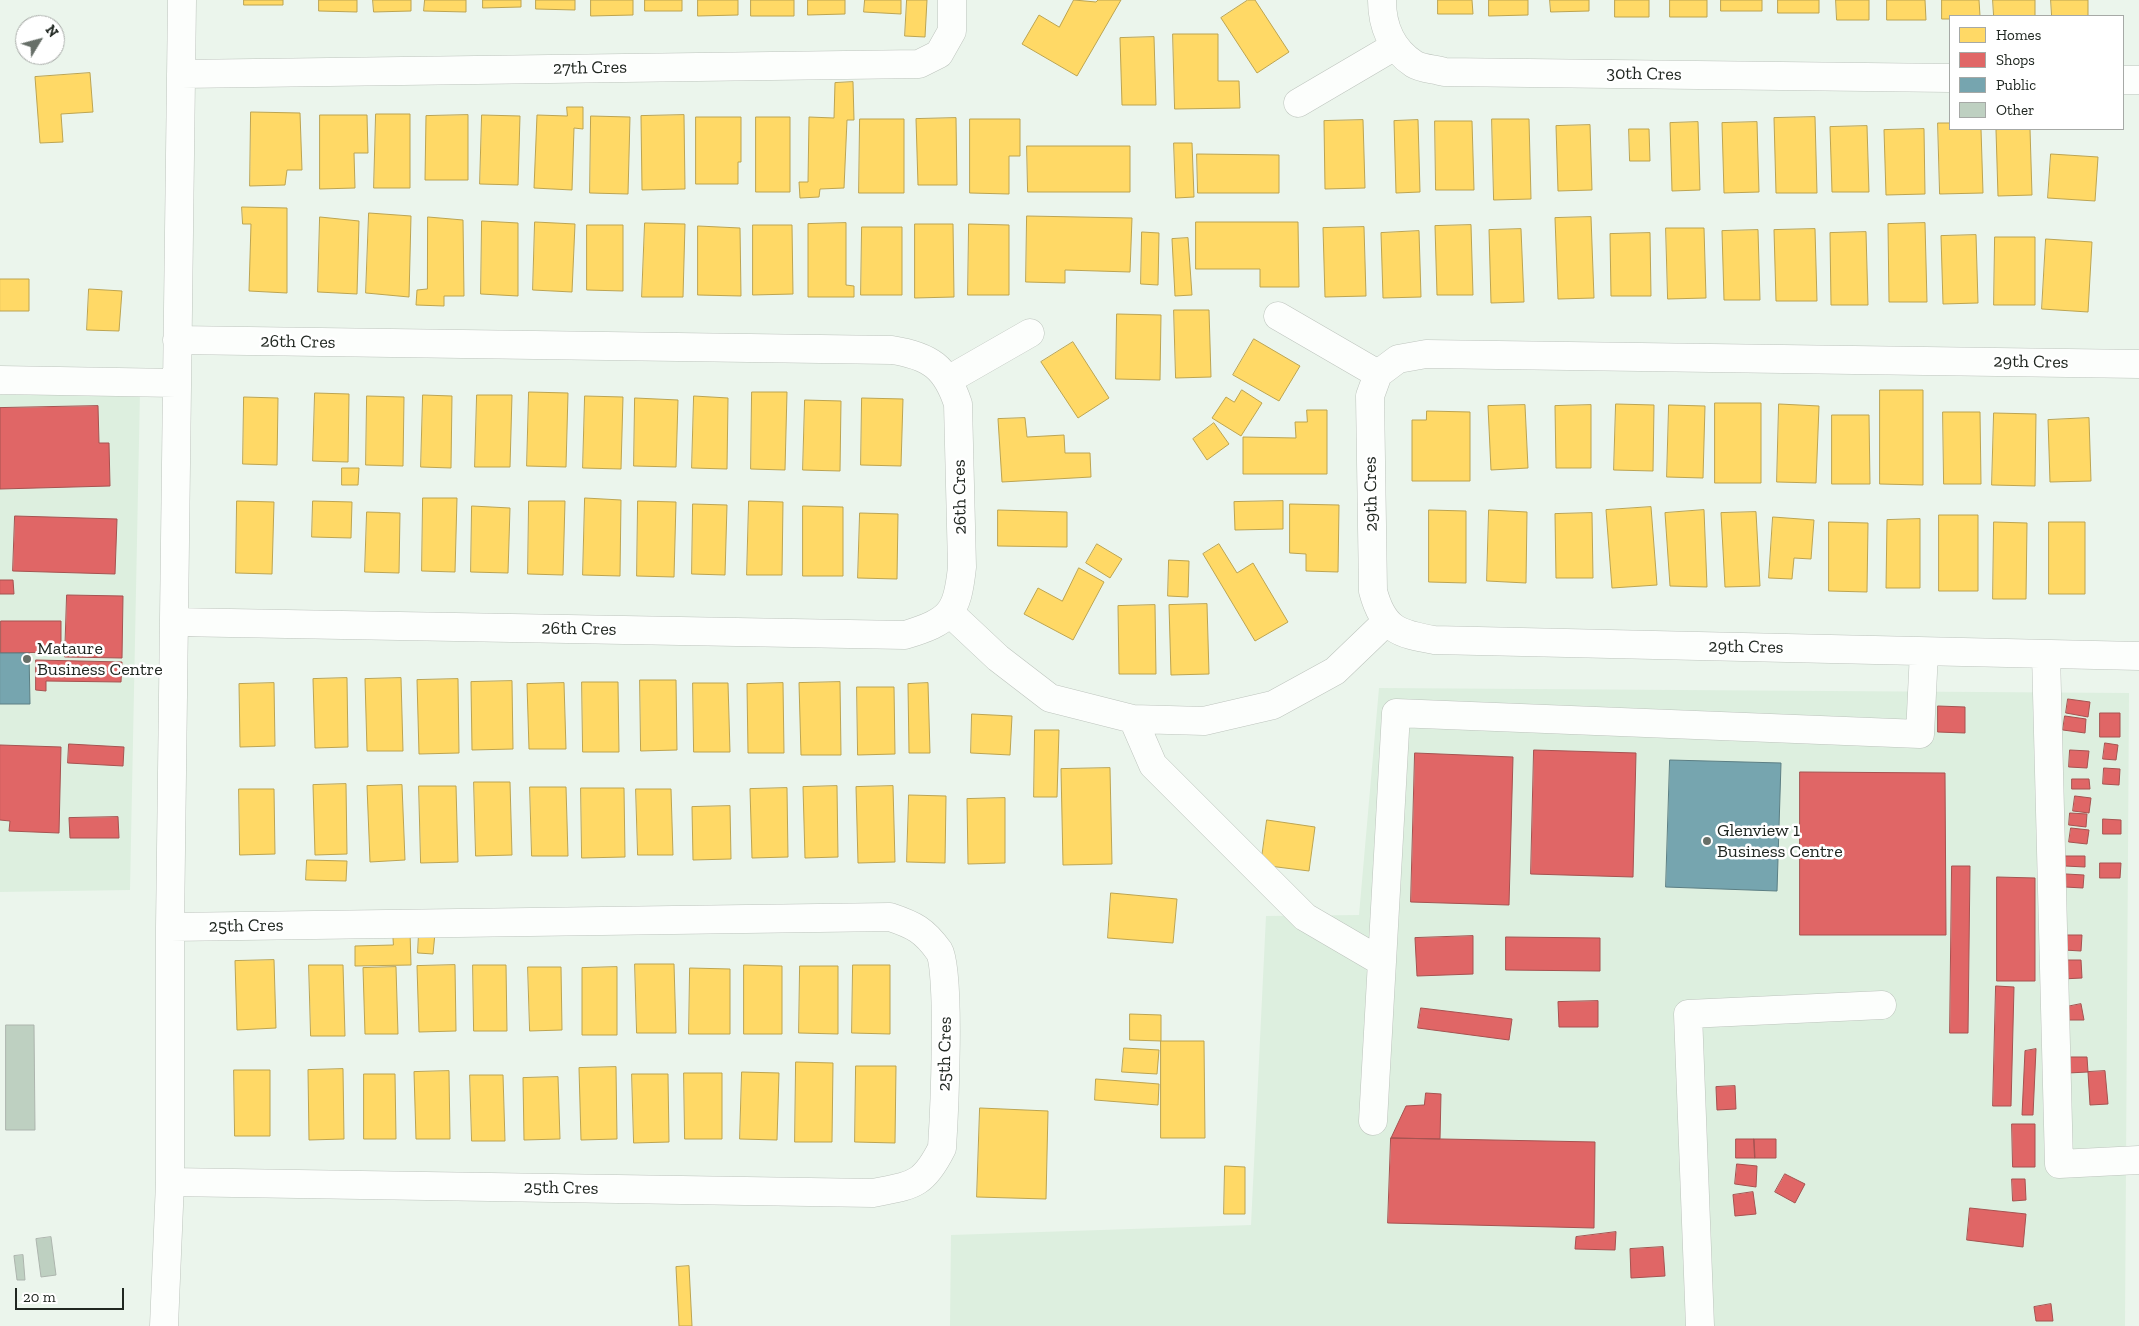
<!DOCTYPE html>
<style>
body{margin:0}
#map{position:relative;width:2139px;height:1326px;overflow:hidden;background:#ebf5ec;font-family:"Zilla Slab",serif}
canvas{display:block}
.legend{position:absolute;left:1949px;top:15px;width:175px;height:115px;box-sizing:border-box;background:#fff;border:1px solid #a6a9a6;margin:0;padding:6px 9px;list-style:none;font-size:15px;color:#202721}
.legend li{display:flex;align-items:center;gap:10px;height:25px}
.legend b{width:25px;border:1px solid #a6a9a6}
.north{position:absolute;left:15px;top:15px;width:50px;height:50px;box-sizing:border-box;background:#fff;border:1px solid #a6a9a6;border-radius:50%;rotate:53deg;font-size:14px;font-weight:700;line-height:20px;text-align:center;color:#202721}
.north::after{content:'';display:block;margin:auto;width:18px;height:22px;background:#676f68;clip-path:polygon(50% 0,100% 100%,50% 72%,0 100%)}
.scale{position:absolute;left:15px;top:1288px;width:109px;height:22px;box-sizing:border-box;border:2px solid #202721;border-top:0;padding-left:6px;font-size:15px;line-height:18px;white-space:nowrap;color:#202721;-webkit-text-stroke:4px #fff;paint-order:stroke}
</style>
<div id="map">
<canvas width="2139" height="1326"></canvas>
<ul class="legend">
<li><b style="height:14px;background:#ffd966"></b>Homes</li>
<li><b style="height:14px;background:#e06666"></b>Shops</li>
<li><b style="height:14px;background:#76a5af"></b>Public</li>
<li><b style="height:14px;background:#bed0c1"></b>Other</li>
</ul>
<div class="north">N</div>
<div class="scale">20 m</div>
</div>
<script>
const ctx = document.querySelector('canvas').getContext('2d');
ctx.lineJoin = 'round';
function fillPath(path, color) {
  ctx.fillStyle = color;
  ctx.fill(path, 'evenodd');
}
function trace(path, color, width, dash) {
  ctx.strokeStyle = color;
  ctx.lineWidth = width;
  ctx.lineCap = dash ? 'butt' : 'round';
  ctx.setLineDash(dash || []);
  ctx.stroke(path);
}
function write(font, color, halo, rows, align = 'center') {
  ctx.font = font + ' "Zilla Slab",serif';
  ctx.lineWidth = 5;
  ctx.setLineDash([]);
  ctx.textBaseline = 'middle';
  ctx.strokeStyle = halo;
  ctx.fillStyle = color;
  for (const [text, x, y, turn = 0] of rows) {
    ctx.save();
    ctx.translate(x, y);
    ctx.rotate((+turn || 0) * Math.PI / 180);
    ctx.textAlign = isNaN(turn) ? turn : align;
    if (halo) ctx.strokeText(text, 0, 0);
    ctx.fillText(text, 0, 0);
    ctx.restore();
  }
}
const built = new Path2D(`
 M140,391L130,890L0,892V395Z
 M1379,688L2129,693L2125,1326H950L951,1235L1251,1225L1266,916L1359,915Z`);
const homes = new Path2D(`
 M244,0H283V5H244Z
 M319,0H357V12L319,11Z
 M373,0H411V11L374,12Z
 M425,0H466V12L424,11Z
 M483,0H521V7L483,8Z
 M536,0H575V10L536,9Z
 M591,0H633V15L591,16Z
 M645,0H682V11H645Z
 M698,0H738V15L698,16Z
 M751,0H794V16H751Z
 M808,0H845V14L808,15Z
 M865,0H901V14L864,12Z
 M907,0H927L925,37L905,36Z
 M1074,0L1096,2L1098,0H1121L1077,76L1022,44L1039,15L1059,27Z
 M1248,0H1255L1289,52L1257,73L1221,18Z
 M1438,0H1472L1473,14H1438Z
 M1489,0H1528V15L1489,16Z
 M1550,0H1589V11L1551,12Z
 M1615,0H1649V17H1615Z
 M1670,0H1707V17H1670Z
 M1721,0H1762V11H1721Z
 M1778,0H1819V13H1778Z
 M1836,0H1869V20H1837Z
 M1887,0H1925L1926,20H1887Z
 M1942,0H1979L1980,16H1950V19H1942Z
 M1993,0H2035V16H1994Z
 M2051,0H2088V16H2052Z
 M1173,34H1218V81H1239L1240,108L1175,109Z
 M1154,37L1156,105H1122L1120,38Z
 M90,73L93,112L61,114L63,142L40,143L35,77Z
 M853,82L854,120H847L844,188L820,189L819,197L800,198L799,182H808L809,117L834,118L835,83Z
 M567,107H583V129L574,128L572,190L534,188L537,115L567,116Z
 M251,112L300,113L302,170H287L285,185L250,186Z
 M376,114H410V188H374Z
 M320,115H367L368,153H354L355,188L320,189Z
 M468,115V180H425L426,116Z
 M482,115L520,116L518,185L480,184Z
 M684,115L685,189L642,190L641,116Z
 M591,116L630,117L628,194L590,193Z
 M696,117H741V162H738V184H696Z
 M756,117H790V192H756Z
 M1815,117L1817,193H1776L1774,118Z
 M956,118L957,185H918L916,119Z
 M860,119H904V193H859Z
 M970,119H1020V156H1009V194L970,193Z
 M1492,119H1529L1531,199L1494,200Z
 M1363,120L1365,188L1325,189L1324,121Z
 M1418,120L1420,192L1396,193L1394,121Z
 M1435,121H1472L1474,190H1436Z
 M1698,122L1700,190L1672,191L1670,123Z
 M1757,122L1759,192L1724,193L1722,123Z
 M1938,123H1950V129H1981L1983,193L1940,194Z
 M1590,125L1592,190L1558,191L1556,126Z
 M1867,126L1869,192H1832L1830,127Z
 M1629,129H1649L1650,161H1630Z
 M1924,129L1925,194L1886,195L1884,130Z
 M2030,129L2032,195L1998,196L1996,130Z
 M1174,143H1192L1194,197L1176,198Z
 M1027,146H1130V192H1028Z
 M1197,154L1279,155V193H1198Z
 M2051,154L2098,157L2095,201L2048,198Z
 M242,207L287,208V293L249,291L251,224H243Z
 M369,213L411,216L409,297L366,293Z
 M1027,216L1132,218L1130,272L1065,270V283L1026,282Z
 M320,217L359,221L357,294L318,292Z
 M428,217L463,220L464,296H444V306L416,305L417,290L427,289Z
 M1591,217L1594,298L1558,299L1555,218Z
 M482,221L518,223V296L481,294Z
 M535,222L575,224L572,292L533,290Z
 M1196,222H1298L1299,287H1260V269H1196Z
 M645,223L685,224L683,297H642Z
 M846,223V285L854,286V297H808V224Z
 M1925,223L1927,302H1889L1888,224Z
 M915,224H953L954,297L915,298Z
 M969,224L1009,225V295H968Z
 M587,225H623V291L587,290Z
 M753,225H792L793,294L753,295Z
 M1471,225L1473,295H1437L1435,226Z
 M698,226L740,228L741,296L698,295Z
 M862,227H902V295H861Z
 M1364,227L1366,296L1325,297L1323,228Z
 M1666,228H1704L1706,298L1668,299Z
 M1521,229L1524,302L1491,303L1489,230Z
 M1815,229L1817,301H1776L1774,230Z
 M1758,230L1760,300H1724L1722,231Z
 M1419,231L1421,297L1383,298L1381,233Z
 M1142,232L1159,233L1158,285L1141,284Z
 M1866,232L1868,305H1831L1830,233Z
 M1650,233L1651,296H1611L1610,234Z
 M1976,235L1978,303L1943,304L1941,236Z
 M1995,237H2035V305H1994Z
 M1188,238L1192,295L1175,296L1172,239Z
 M2046,239L2092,242L2088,312L2042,309Z
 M0,279H29V311H0Z
 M89,289L122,291L119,331L87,330Z
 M1174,310H1209L1211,377L1176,378Z
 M1117,314L1161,315L1160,380L1116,379Z
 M1254,339L1300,366L1279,401L1233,375Z
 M1073,342L1109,398L1078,418L1041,362Z
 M1242,390L1262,403L1241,436L1212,418L1226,397L1234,402Z
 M1880,390H1923V485L1880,484Z
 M529,392L568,393L566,467L527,466Z
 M752,392H787L785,470L751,469Z
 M315,393L349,394L348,462L313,461Z
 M423,395L452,396L451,468L421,467Z
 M477,395H512L510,467H475Z
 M367,396L404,397L403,466L366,465Z
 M585,396L623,397L621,469L583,468Z
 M694,396L728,398L727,469L692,468Z
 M244,397L278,398L277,465L243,464Z
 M635,398L678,400L676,467L634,466Z
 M862,398L903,399L901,466L861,465Z
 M805,400L841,401L840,471L803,470Z
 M1715,403H1761V483H1715Z
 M1616,404L1654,405L1653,471L1614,470Z
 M1779,404L1819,406L1816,483L1777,482Z
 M1525,405L1528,468L1491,470L1488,406Z
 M1591,405V468H1556L1555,406Z
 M1669,405L1705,406L1703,478L1667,477Z
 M1307,410H1327V474H1243V437L1296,438L1295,422H1307Z
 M1427,411L1470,412V481H1412V420H1426Z
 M1943,412H1980L1981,484H1944Z
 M1994,413L2036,414L2035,486L1992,485Z
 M1832,415H1869L1870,484H1832Z
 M1025,418L1027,437L1064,435L1065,453H1090L1091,477L1002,482L998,419Z
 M2089,418L2091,481L2050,482L2048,420Z
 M1214,423L1229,444L1207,460L1193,439Z
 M342,468H359L358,485H342Z
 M423,498H457L455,572L422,571Z
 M585,498L621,500L620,576L583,575Z
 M237,501L274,502L272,574L236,573Z
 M313,501L352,502L351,538L312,537Z
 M529,501H565L563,575L528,574Z
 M638,501L676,502L674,577L637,576Z
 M749,501L783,502L782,575H747Z
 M1283,501V529L1235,530L1234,502Z
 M693,504L727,505L725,575L692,574Z
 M1290,504L1339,505L1338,572L1306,571V554L1290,553Z
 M472,506L510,508L508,573L471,572Z
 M803,506L843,507V576H803Z
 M1651,507L1657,585L1612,588L1606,510Z
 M998,510L1067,512V547L998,546Z
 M1429,510L1466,511V583L1429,582Z
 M1489,510L1527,512L1526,583L1487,581Z
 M1704,510L1707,587L1670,586L1665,513Z
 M367,512L400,513L399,573L365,572Z
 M1756,512L1760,586L1725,587L1721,513Z
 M860,513L898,514L897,579L858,578Z
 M1592,513L1593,578H1556L1555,514Z
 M1939,515H1978V591H1939Z
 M1773,517L1814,520L1811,559L1794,558L1792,579L1769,578Z
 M1920,519V588H1886L1887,520Z
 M1829,522L1868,523L1867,592L1829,591Z
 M1994,522L2027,523L2026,599H1993Z
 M2049,522H2085V594H2049Z
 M1097,544L1122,559L1110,578L1086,563Z
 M1219,544L1237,573L1253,563L1288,622L1255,641L1203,554Z
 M1169,560L1189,561L1188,597L1168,596Z
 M1079,568L1104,582L1073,640L1024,614L1038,588L1062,601Z
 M1207,604L1209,674L1171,675L1169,605Z
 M1155,605L1156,674H1119L1118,606Z
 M347,678L348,747L315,748L313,679Z
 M401,678L403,751H367L365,679Z
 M458,679L459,753L419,754L417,680Z
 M640,680H676L677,750L641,751Z
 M512,681L513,749L472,750L471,682Z
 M582,682H618L619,752H583Z
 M840,682L841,755H801L799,683Z
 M274,683L275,746L240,747L239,684Z
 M564,683L566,749H529L527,684Z
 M693,683H728L730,752H694Z
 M783,683L784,753H748L747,684Z
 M928,683L930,753H909L908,684Z
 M857,687H894L895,754L858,755Z
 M972,714L1012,716L1010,755L971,753Z
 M1035,730H1059L1057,797H1034Z
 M1110,768L1112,864L1063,865L1061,769Z
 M474,782H510L512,855L476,856Z
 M346,784L347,854L315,855L313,785Z
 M402,785L405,860L370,862L367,786Z
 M419,786H456L458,862L421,863Z
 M837,786L838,857L805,858L803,787Z
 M893,786L895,862L858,863L856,787Z
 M530,787H566L568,856H532Z
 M581,788H624L625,857L582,858Z
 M787,788L788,857L752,858L750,789Z
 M239,789H274L275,854L240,855Z
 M636,789H671L673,855H638Z
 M909,795L946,796L945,863L907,862Z
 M1005,798V863L968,864L967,799Z
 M730,806L731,859L693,860L692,807Z
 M1267,820L1315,827L1309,871L1261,865Z
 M307,860L347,861L346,881L306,880Z
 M1111,893L1177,899L1173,943L1108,938Z
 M393,931H410L411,965L355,966V946L393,945Z
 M419,932L435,933L433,954L418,953Z
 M274,960L276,1028L237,1030L235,961Z
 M635,964H674L676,1033H637Z
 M309,965H343L345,1036H311Z
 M455,965L456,1031L419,1032L417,966Z
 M473,965H506L507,1031H474Z
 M744,965L782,966V1034H744Z
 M853,965H890V1034L852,1033Z
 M800,966H838V1034L799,1033Z
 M396,967L398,1034H365L363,968Z
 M528,967H561L562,1030L530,1031Z
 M617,967V1035H582V968Z
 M690,968L730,969V1034H689Z
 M1130,1014L1161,1015V1041L1130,1040Z
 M1161,1041H1204L1205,1138H1161Z
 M1124,1048L1159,1050L1157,1074L1122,1072Z
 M796,1062L833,1063L832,1142H795Z
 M856,1066H896L895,1143L855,1142Z
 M616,1067L617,1139L581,1140L579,1068Z
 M343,1069L344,1139L309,1140L308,1070Z
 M234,1070H270V1136H235Z
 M449,1071L450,1139H416L414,1072Z
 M742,1072L779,1073L777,1140L740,1139Z
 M684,1073H722V1139H685Z
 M364,1074H395L396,1139H364Z
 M632,1074H668L669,1142L634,1143Z
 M470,1075H503L505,1141H472Z
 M558,1077L560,1139L524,1140L523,1078Z
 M1096,1079L1159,1084L1158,1105L1095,1100Z
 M980,1108L1048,1111L1046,1199L977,1197Z
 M1225,1166L1245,1167V1214H1224Z
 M689,1266L692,1326H679L676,1267Z`);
const shops = new Path2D(`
 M98,406L99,443H109L110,486L0,489V408Z
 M15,516L117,519L115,574L13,571Z
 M0,580H13L14,594H0Z
 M67,595L123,596L122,658L65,657Z
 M1,621H61V652L1,653Z
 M36,660L122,662L121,682L46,681V691L36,690Z
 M2068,699L2090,702L2088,717L2066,713Z
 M1938,706L1965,707V733L1938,732Z
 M2100,713H2120V737H2100Z
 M2065,716L2086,719L2085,733L2063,730Z
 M2105,743L2118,745L2116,760L2103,759Z
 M69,744L124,747L123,766L68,763Z
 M0,745L61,747L59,833L9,831L10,821L0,820Z
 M1534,750L1636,753L1633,877L1531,874Z
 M2070,750L2089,751L2087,768L2069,767Z
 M1415,753L1513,757L1509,905L1411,902Z
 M2104,768L2120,769L2119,785L2103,784Z
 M1800,772L1945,773L1946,935H1800Z
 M2072,779H2089L2090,789H2072Z
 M2075,796L2091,798L2089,813L2073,811Z
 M2070,813L2087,814L2086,827L2069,825Z
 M118,817L119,838H70L69,818Z
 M2103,819L2121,820V834H2103Z
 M2071,828L2089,830L2087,844L2069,842Z
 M2065,856H2085V867L2065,866Z
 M2100,863H2121L2120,878H2100Z
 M1952,866H1970L1968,1033H1950Z
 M2066,874L2084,875L2083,888L2065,887Z
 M1997,877L2035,878V981H1997Z
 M2064,935H2082L2081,951L2064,950Z
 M1473,936V974L1417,976L1415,938Z
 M1506,937L1600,938V971L1506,970Z
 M2062,960H2081L2082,978L2062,979Z
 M1996,986L2014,987L2011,1106H1993Z
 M1598,1001V1027H1559L1558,1002Z
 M2081,1004L2084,1020H2068L2066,1007Z
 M1421,1008L1512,1019L1509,1040L1418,1028Z
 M2036,1049L2033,1115H2022L2025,1051Z
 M2068,1057H2087L2088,1072L2068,1073Z
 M2105,1071L2108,1104L2090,1105L2088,1072Z
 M1735,1086L1736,1109L1717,1110L1716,1087Z
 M1426,1093L1441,1094L1440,1139L1391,1138L1406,1106L1424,1105Z
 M2012,1124H2035V1167H2013Z
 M1391,1138L1595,1142L1594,1228L1388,1223Z
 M1736,1139H1754L1755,1158H1736Z
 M1754,1139H1776V1158H1755Z
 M1737,1164L1757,1166L1756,1187L1735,1184Z
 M1785,1174L1805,1184L1795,1203L1775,1192Z
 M2012,1179H2025L2026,1200L2013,1201Z
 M1753,1192L1756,1214L1735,1216L1733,1195Z
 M1970,1208L2026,1214L2023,1247L1967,1240Z
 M1616,1232L1615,1250L1575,1249L1576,1237Z
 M1663,1247L1665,1276L1631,1278L1630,1249Z
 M2051,1304L2053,1321H2036L2034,1307Z`);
const public = new Path2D(`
 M0,653H29L30,704H0Z
 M1670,760L1781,763L1777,891L1666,887Z`);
const building = new Path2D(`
 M6,1025H34L35,1130H6Z
 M51,1237L56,1275L41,1277L36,1239Z
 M23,1255L25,1280H17L14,1256Z`);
const minor = new Path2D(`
 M1382,0C1382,25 1391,49 1414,64C1422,69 1435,69 1444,72L1950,78
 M181,74L919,64L939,54L952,31V0
 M2123,80H2139
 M1298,103L1395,46
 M1278,316L1378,374
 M2139,364L1426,354L1398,359L1378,374L1370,396L1373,591C1383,629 1398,634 1434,640L2139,656
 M0,380L176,383
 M948,380L1030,333
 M950,613L998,658L1050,698L1133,719L1204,721L1273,705L1335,671L1386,622
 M174,622L905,635C950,621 957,614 962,567L958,404C946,367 930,356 892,350L177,340
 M2046,654L2059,1164L2139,1160
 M1133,719L1153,765L1305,917L1382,962
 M1373,1121L1396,713L1920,734L1924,652
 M170,1182L873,1193C913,1185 923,1186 942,1148C944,1118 951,970 939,951C924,930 914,925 890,917L170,927
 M164,1326L170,1182V927L182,0
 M1700,1326L1688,1014L1882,1005`);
const markers = [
 [27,659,5,"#676f68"],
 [1707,841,5,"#676f68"]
];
const streetNames = [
 ["27th Cres",590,68,-1],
 ["30th Cres",1644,74,1],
 ["26th Cres",298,342,1],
 ["29th Cres",2031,362,1],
 ["29th Cres",1371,494,-91],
 ["26th Cres",960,497,-91],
 ["26th Cres",579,629,1],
 ["29th Cres",1746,647,1],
 ["25th Cres",246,926,-1],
 ["25th Cres",945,1054,-89],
 ["25th Cres",561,1188,1]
];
const poiNames = [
 ["Mataure",37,649],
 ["Business Centre",37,670],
 ["Glenview 1",1717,831],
 ["Business Centre",1717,852]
];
fillPath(built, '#ddefdf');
fillPath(homes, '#ffd966');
trace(homes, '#bca451', 1);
fillPath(shops, '#e06666');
trace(shops, '#a65351', 1);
fillPath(public, '#76a5af');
trace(public, '#5c7f84', 1);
fillPath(building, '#bed0c1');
trace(building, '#acb4ad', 1);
trace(minor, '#bdc4bd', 29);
trace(minor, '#fcfefc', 28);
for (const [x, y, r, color] of markers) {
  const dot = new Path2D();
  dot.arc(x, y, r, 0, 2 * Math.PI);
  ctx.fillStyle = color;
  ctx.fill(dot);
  trace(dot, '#fff', 2);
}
write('18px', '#202721', '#fff', streetNames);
write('18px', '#202721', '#fff', poiNames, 'left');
</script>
